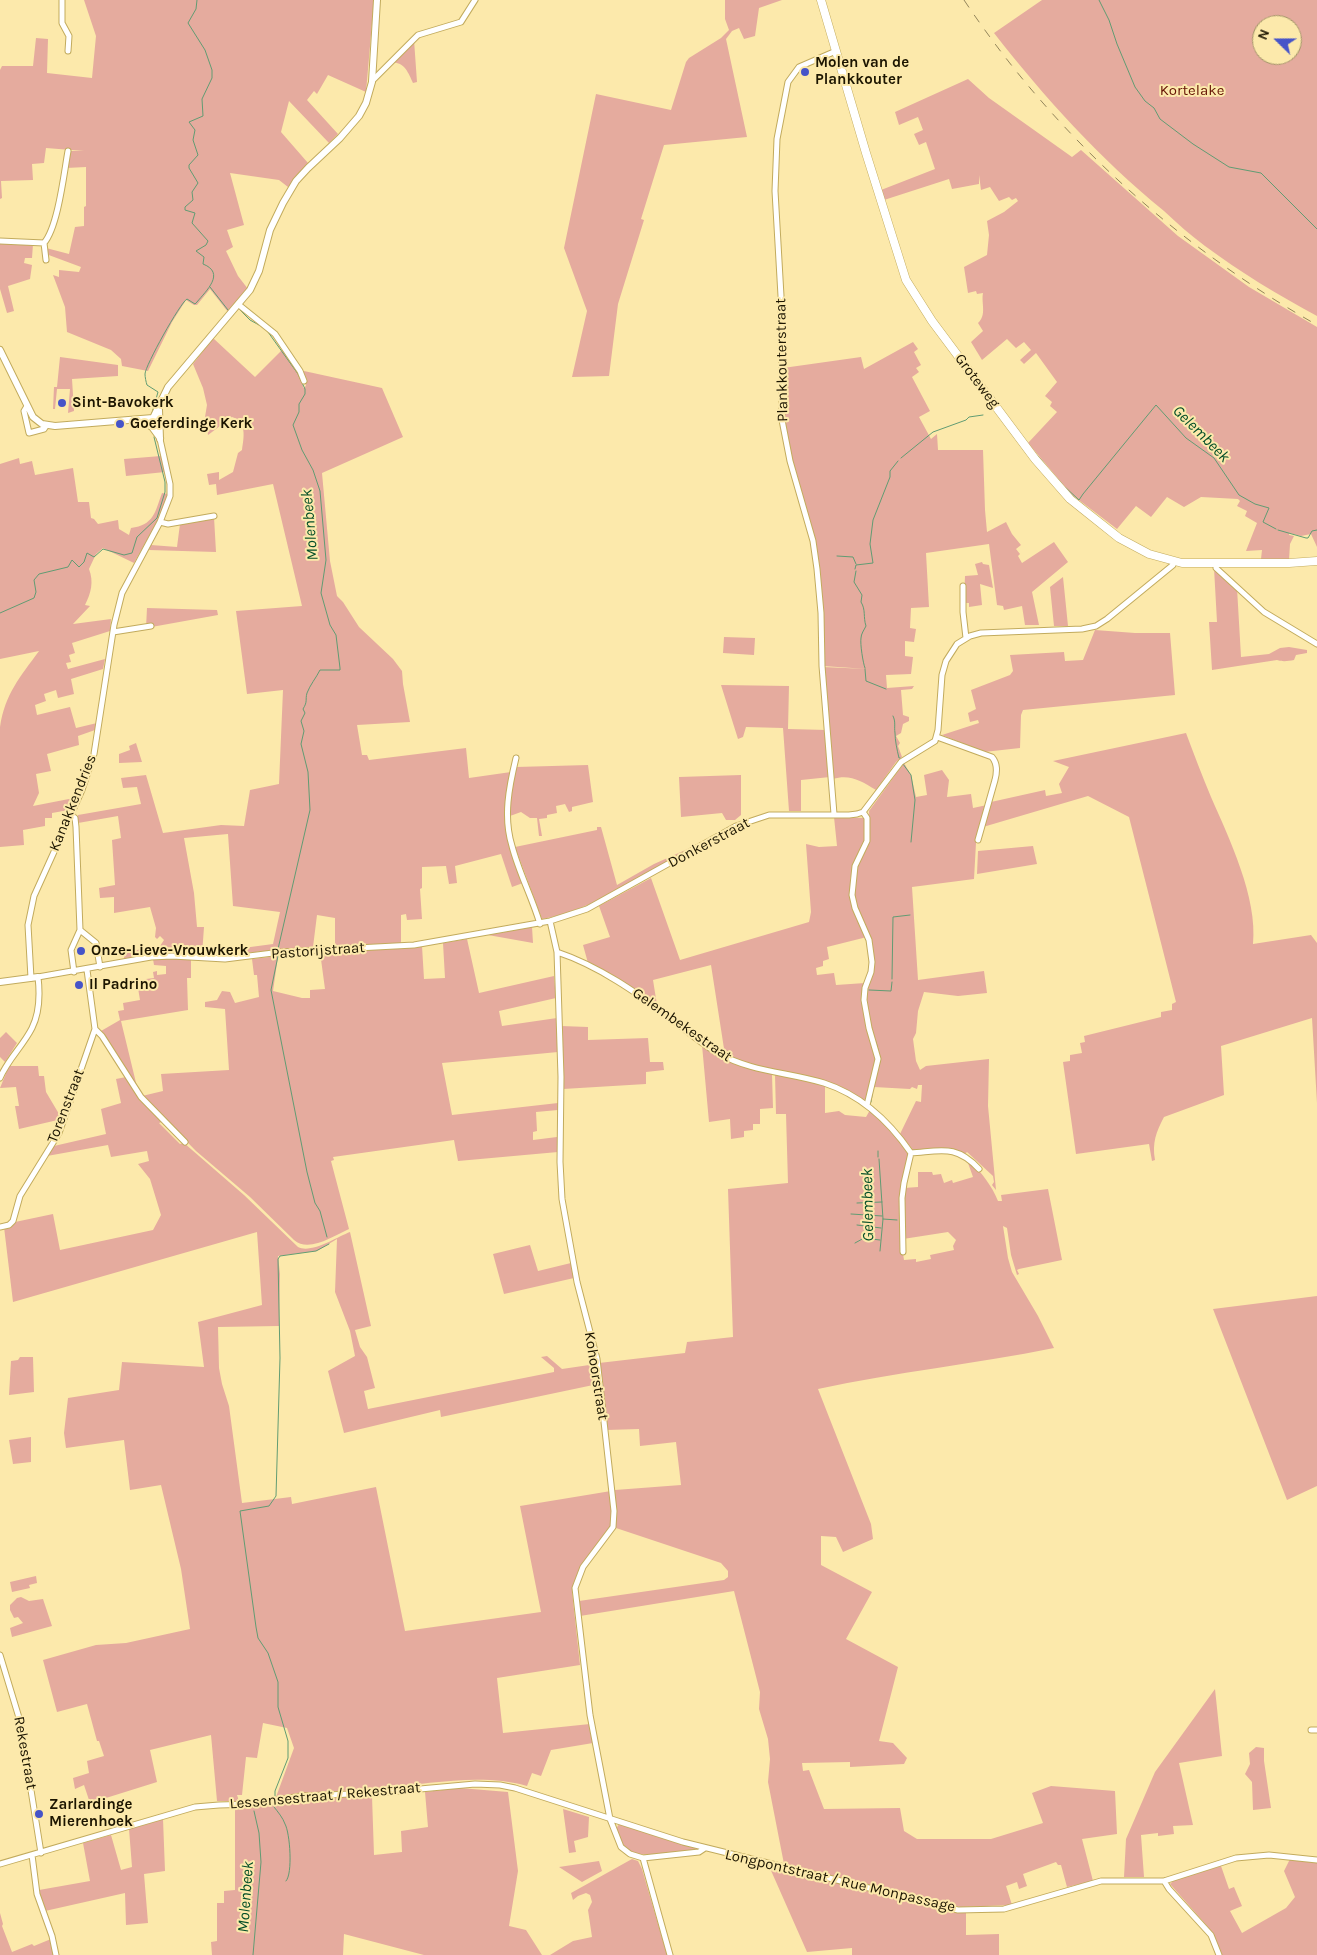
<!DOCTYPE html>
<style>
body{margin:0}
#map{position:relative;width:1317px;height:1955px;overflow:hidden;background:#fce9ab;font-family:Karla,sans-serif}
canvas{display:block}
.north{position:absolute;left:1252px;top:15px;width:50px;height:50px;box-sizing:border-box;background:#fce9ab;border:1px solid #a29467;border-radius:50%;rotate:292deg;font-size:14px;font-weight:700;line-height:20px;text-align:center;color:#1c1500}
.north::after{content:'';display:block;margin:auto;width:18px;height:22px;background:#4654c8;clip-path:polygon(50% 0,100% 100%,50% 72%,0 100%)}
</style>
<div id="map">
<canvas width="1317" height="1955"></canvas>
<div class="north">N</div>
</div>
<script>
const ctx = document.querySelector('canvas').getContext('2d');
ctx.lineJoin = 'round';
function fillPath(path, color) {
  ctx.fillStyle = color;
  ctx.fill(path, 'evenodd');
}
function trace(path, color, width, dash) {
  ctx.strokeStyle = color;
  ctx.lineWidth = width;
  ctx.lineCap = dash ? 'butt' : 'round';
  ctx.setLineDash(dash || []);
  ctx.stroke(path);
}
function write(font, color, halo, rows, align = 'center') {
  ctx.font = font + ' Karla,sans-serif';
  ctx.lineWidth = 4;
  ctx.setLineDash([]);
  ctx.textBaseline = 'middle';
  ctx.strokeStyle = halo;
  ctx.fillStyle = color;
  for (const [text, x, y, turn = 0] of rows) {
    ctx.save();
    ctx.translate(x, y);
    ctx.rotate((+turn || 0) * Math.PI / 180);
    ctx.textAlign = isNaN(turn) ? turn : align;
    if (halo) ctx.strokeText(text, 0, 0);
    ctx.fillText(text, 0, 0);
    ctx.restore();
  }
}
const green = new Path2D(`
 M84,0H374L366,92L328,75L317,94L314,91L307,100L338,134L329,143L289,101L281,132L308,163L288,187L279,180L230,173L244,225L227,230L233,247L226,251L238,276L248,289L228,312L210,289L197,305H194L186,300L172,322L148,371L122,366L121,359L111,350L67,332L65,307L53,275L59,277V270L79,272L81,267L46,254V248L69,254L75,227L84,226V207L86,206V167L66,168L70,151H84L46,148L44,163L32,164L33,180L1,181L2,198L0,199V70L2,66H33L36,38L48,39L47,73L92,78L96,36Z
 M725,0H782L759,8L755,36L744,39L739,28L732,31L726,39L747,137L664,145L641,219L644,220L618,304L609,376L572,377L587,311L564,248L596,94L671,110L686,62L689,58L721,38L729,30L725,19Z
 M1042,0H1317V316C1278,295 1240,272 1205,246C1190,235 1177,223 1164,211C1099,158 1045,98 994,33ZM1262,25H1292V55H1262Z
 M414,40L417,82L413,83C408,72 404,61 391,63Z
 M968,79L989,98L1072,157L1081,150L1178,236L1249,287L1317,327V547L1311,534L1301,536L1289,533V535L1294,536L1290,544L1289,560L1261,559L1262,550L1246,551L1257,523L1245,516L1247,511L1237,506L1240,501L1238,499L1201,497L1184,507L1167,497L1151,517L1136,506L1117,529L1071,494L1028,443L1057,412L1050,406L1052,402L1045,396L1057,382L1036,353L1024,364L1020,360L1031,350L1024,342L1016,348L1007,339L982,360L971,342L983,331L978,323C987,315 981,303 983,293L977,294L976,291L968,293L964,267L987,255L989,235L987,221L1004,212L1018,201L1016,198L1012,200L1009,197L999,201L990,187L981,190L979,175V184L952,189L949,179L884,200L881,190L935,169L926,142L919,145L914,134L923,130L918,117L899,125L895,112Z
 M12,243L33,244L32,258H25L24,263L32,265L30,279L8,286L14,311L7,313L0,289V244Z
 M213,338L255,377L282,350C290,361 304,374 303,388L306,386L303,375L304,371L382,388L403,437L322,473L330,561L337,596L343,602L359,627L393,659L402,671L403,684L410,722L357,725L362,755H367L369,760L466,748L469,778L511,772L505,815L523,883L512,887L501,854L455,866L457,883L449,884L446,866L422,867V888L420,889L422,919L407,920L406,914L401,915V943L335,946V918L317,915L313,947L244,953L243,948L273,944L280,912L233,906L228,834L184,838L194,893L197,927H204L202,955L172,952L124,959V954L147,947L158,949L164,940L160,936L157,939L155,937L156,928L150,907L114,913V897L100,898L99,888L115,885L112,840L121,838L118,816L78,823V815L141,804L137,787L123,788L121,778L146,775L163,833L221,825L244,826L250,790L279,784L283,690L247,694L236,611L302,606L273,484L217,495L216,484L209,485L207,474L219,472V480L233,472L238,453L242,450C244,437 247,422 232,417L208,435L205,417L207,405L203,388L193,364Z
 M913,342L918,349L914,352L921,365L916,368L919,372L912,377L930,411L919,417L931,439L937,434L938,450H983L985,510L987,532L1006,522L1012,534L1021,545L1016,549L1020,554L1018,556L1022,563L1054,542L1068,562L1032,592L1039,625H1025L1022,606L1004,610L1003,606L997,605L989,544L926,553L929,607L911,608L910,628L916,629L914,642L905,641V656L913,657L911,674L886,675L887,688L914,686L912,689L901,690L903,715L909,717V721L903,724L901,733L896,736L900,743L898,746L902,757L896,762L876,790C861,781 850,774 833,779L823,667L867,669L823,666L821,586L815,543L792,461L784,420L783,368L861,357L864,369Z
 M60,357L118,365V376L72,379L74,411L68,413L70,389H57L55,409H53L54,387H57Z
 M161,456L165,472L126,476L124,459Z
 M19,458L20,464L32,461L35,475L73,468L78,502H89L91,518L94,519L98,524L118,520L119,529L129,535L131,528C154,525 155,512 162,493L168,494L158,520L134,563L103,548L96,554L89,569C94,582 91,593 85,605L90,606L73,624L111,619L110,631L72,643L75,653L69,655L71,662L66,663L68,669L105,659L103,669L71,679L74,694L58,698L56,690L44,694L46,701L35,705L37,715L70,707L76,728L97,723L95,730L78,736L79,745L47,754L51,771L36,774L39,793L33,806L74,798L69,810L52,813V818H45V826L23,830L24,845L0,847V727C5,694 20,677 39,651L0,659V464Z
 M214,517L216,552L149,550L151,545L177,547L180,524Z
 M982,562L983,564L989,565L993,588L980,584L982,605L969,607V603H964L965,576L978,575L975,564Z
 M1214,568L1237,588L1241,657L1269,654L1280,648L1289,647L1307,650V653L1296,655L1294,660C1288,661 1283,662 1277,660L1212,670L1209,622H1217Z
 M1063,577L1068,626H1054L1050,587Z
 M147,608L217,610L218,615L146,628Z
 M1095,630L1135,633H1170L1175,695L1023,710L1021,715L1020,748L984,752L942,735L979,723L978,720L970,722L968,713L976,709L971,690L1010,675L1013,671L1010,655L1064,652L1065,661L1083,660Z
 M724,637L755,638L754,655L723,653Z
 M721,685L789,686L788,729L827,730L830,777L801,780V811H789L783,728L746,727L743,737L738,739Z
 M1186,733C1194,754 1202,776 1211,797C1229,838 1258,898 1253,944L1311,935L1317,943V1103L1312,1018L1221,1046L1224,1095L1164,1117C1156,1132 1152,1143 1155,1160L1152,1161L1149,1144L1076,1154L1063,1062L1070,1061V1055L1082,1053L1080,1043L1085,1042L1084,1036L1161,1017V1012L1172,1010V1004L1176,1002L1129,817L1088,796L983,827L991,802L1045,790L1046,796L1062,793L1059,784L1069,767L1053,761Z
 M136,743L142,762L119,763V754L130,750L129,746Z
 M904,763L911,775L916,797L927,795L924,775L942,770L949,780L947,797L971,794L973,808L987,805L976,843L974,879L912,887L918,980L984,971L987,993L958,996L924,992L918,1011L916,1033L913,1039L916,1061L920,1070L926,1066L989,1059L988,1106L996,1190L992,1185L994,1182L993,1176L967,1152L965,1154C944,1145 936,1150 914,1151L900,1134L916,1101L921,1102L922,1085H918L917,1089L912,1087L910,1089L874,1087L880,1063V1055L870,1022L866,992L871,979V939L863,921L867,937L827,947L829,959L823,961V966L816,968L817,975L834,973L836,985L865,983C855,1007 873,1032 876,1056C878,1066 870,1087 867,1098L864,1100L838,1087L747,1064L725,1055L711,965L653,980L657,1005L624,982L588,963L583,945L610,937L599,906L651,878L680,960L809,922L811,912L806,844L819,847L837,846L834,817L864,818C870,834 862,846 855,861C852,867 852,874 850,881L854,882L856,868L868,846L870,835L869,811Z
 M588,765L593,802L572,807V811L569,812L565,804L556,806L557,813L547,815V818L539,819L542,836H539L537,818H530L521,812L510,816V794L516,767Z
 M741,775V815L735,820H726L722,813L681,817L679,777Z
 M597,827H601L617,885L654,864L692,847C646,874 594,910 542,919L515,847L597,830Z
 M1033,846L1037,864L977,874L978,851Z
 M532,927L533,943L488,935Z
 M467,939L479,993L554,976L556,998L499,1011L502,1026L557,1018L558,1052L442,1063L452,1115L558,1103V1110L536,1112L537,1131L533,1132V1140L557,1137L558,1152L458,1161L454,1140L333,1157L334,1160L331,1161L349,1229C333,1236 309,1253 294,1240L250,1197L196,1151L142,1096L163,1091L161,1074L229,1070L225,1009L205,1007V1002L217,1000L222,991L230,992L235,1003L259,997L257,975H254L252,959L278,956L273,991L302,998H310V990L325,989L320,952L395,949L422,946L424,979L445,978L443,943Z
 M172,958L191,959V978H187L188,1010L121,1021L138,1091L101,1031L120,1020L118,1011L124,1010L123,1003L140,1000L137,982L145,981L146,979L154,978L153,972L157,971V975L166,974V966L154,965L153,959Z
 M561,1026L588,1027V1040L648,1038L650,1062H663L664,1070L646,1072V1084L563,1089Z
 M6,1032L17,1043L5,1062L0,1057V1038Z
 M702,1045L734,1064L772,1074L773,1108L760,1109V1124H753V1130L744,1131V1137L731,1139L730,1119L709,1122Z
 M9,1066H38L39,1076H44L46,1092L62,1119L19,1129L15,1106H19L16,1087L0,1088Z
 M775,1075L825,1085V1113L839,1111L845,1115L866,1117L870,1110L877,1116L909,1152L902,1180L901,1240L904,1260L916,1259V1262L931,1259L930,1255L954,1250L953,1246L956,1240L948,1232L903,1239L904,1188L918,1187V1172H932L933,1175L941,1174L944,1183L952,1180L953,1183L973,1177L968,1163L970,1161C982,1173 992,1186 998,1201H1002L1001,1195L1048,1189L1062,1260L1019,1269L1017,1270L1019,1274L1017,1275L1011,1255L1007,1228L1003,1226L1008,1258L1012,1272L1038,1316L1054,1348C975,1364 896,1372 818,1389L871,1524L873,1539L843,1552L836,1537L821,1536V1565L872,1592L846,1639L898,1667L879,1741L893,1743L907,1758L904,1764L850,1767V1762L802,1763L803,1771L809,1770L824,1809L900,1808L904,1831L917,1839H991L1043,1823L1032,1793L1051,1786L1115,1791L1117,1834L1082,1839L1093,1881L1067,1887L1061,1865H1058L1056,1862L1023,1874L1027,1886L1019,1889L1017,1882L1006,1886L1012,1905L960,1907L784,1864L768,1782L770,1759L768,1739L759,1709L760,1692L734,1591L580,1616L579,1601L724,1580L728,1577V1571L721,1563L616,1528L615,1490L681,1485L676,1442L640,1446L639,1429L607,1430L599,1363L685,1353L687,1342L733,1337L728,1189L788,1183L786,1114H776Z
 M126,1077L164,1121L159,1123L180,1144L184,1143L244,1195L298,1247C311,1254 337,1237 350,1232L371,1326L355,1330L360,1347L367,1357L375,1388L364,1391L368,1409L554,1372V1368L541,1357L547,1356L562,1369L596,1364L598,1384L441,1417L440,1410L344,1433L328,1371L355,1356L350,1331L335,1292L337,1239L317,1251L278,1256L280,1274L279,1326L218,1327L219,1368L222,1384L229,1406L242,1503L291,1497L292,1504L376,1487L405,1631L541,1612L520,1506L611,1491L612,1504L611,1527L583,1564L574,1582L572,1591L580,1665L497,1678L503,1733L590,1724L593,1743L551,1750L541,1776L532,1773L527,1786C480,1773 431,1784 383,1788C347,1791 312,1792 276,1797L294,1748L287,1728L263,1723L257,1758L246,1757L242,1795H237L239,1801H217L211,1735L150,1750L157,1782L90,1803L84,1785L75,1789L73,1778L89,1773L87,1761L104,1756L99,1741H97L87,1704L57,1712L43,1660L96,1645L126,1643L190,1629L181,1569L161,1485L130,1490L124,1440L66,1448L64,1433L68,1398L119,1390L122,1362L204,1367L198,1322L262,1305L257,1232L13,1302L4,1227L15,1222L53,1214L60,1250L153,1230L161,1215L150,1179L138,1164L149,1161L147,1151L111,1157L108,1145L47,1156L54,1146L106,1134L101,1109L121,1103L116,1079Z
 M530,1245L538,1271L571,1263L574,1278L504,1294L493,1254Z
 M1317,1296V1486L1287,1500L1213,1309Z
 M20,1357H33L34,1392L9,1395L11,1361L18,1360Z
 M31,1437V1462L13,1464L9,1440Z
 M36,1576L37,1583L29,1585L30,1588L12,1592L10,1582Z
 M21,1597L29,1601L43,1599L52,1626L12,1637L10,1628L23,1623L18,1617L14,1618L10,1610V1605L17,1598Z
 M1215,1689L1222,1756L1179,1763L1193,1825L1173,1826L1174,1834L1158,1836V1833L1141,1835L1144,1877H1124L1126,1839L1155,1772Z
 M1256,1747L1264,1748V1761L1271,1808L1253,1810L1252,1782L1245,1774L1250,1764L1249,1753Z
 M460,1788L508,1792L518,1871L509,1926L526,1930L542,1955H424L344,1934L343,1955H212L211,1942L217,1941V1903H224V1891L235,1890V1807L256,1806L304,1799L372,1796L374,1855L402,1852L401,1831L428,1827L425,1792Z
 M563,1809L589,1817L588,1837L574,1841L576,1852L569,1853Z
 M163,1819L165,1871L144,1874L148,1923L126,1925L125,1893L45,1911L39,1890L90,1881L83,1843L111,1835L121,1870L132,1867L129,1829Z
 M619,1824L697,1848C689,1854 640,1857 630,1852C621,1848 619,1837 616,1829Z
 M632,1859L638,1861L642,1869L667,1955H550L573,1941L592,1937L588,1910L592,1902L590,1895L586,1893L578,1896L573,1900L571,1893Z
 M1290,1859L1317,1862V1955H1221L1208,1927L1170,1884L1174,1880L1221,1866L1229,1889L1234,1887L1242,1906L1230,1911L1242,1933L1286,1908L1295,1897L1284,1871Z
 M599,1861L602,1871L582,1882L559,1867Z
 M769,1866L937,1908L966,1913V1935L999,1934V1955H852V1948L807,1952Z
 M0,1913L3,1924L2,1926L12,1952L32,1944L34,1946L51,1939L55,1955H0Z`);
const stream = new Path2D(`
 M1099,0L1109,20L1117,44L1135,87L1145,101L1154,108L1160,119L1193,144L1229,167L1261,173L1317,229
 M210,287L228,310
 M240,310L250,320L259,325
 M268,332L298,374L305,389V394L299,404V412L293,425L302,450L313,470L320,491L326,560L321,593L330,625L336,635L340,668V670H320C316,678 310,685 307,693C305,700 308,701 303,709L305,713L301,721L304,731L301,744L308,772L310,810L278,949
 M152,413L158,392L147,385C146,382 145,377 145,374C145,366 180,303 187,299L195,304L197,302C206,291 226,273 203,264L204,257L196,251L206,245L208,241L192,223L195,213L185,210V207L193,200L192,192L198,183L189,168V165L198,155L193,140L195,130L189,122L203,116L202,99L212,78V70L205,50L188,23L196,9L197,0
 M1037,455L1044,463
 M901,458L933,432L966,420L969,417L983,415
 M1054,475L1063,485
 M1065,487L1079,500L1083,494L1156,405L1186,438L1214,458L1239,495L1255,504L1269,508L1263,522L1276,529
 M1278,530L1306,538H1308L1312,531L1317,530
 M837,556L853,557L856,564
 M855,569L856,565L873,563L870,544L873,520L890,477V471L898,461
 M856,571L854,582L862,595L861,602C866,610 863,617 866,626C864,630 861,634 861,638C860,644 863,663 865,668
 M0,613L34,598L36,592L34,580L39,574L68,567L72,560L79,567L84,562L87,553L94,557L103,549L124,555L132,553L137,537L157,518L165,492V482L154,437
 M865,669L866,681L886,689
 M893,716C896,722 894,726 895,733C895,740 897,750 899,758H900
 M903,764L911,775L915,800L911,842
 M278,956L271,990L307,1172L315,1203L320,1211L327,1237
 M892,979L893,917L910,915
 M869,990L891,991L892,982
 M876,1042L880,1057
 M878,1070L880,1061
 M871,1102L872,1095
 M878,1151V1157
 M879,1159L883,1219L880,1251
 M857,1203L882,1202
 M851,1214L882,1216
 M883,1219L897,1220
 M857,1225L881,1228
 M855,1243L864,1238L880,1240
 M275,1796V1791L288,1758V1741L278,1707V1682L268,1653L258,1638L256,1627L240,1511L269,1506L276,1496L280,1358L278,1259L280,1256L316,1251L329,1244
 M274,1807C278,1812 283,1818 285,1824C290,1833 293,1874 286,1881
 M253,1955L261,1862L259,1833L254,1811`);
const minor = new Path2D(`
 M62,0V23L69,36L68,51
 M372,81L418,35L461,22L475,0
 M0,241L44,243
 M46,260L44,243C58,227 64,173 68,151
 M239,305L275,334L300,371L304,381
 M27,406L24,411L29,433L44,429L46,426
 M160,522L168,524L214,516
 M1216,563V568L1264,612L1317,644
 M963,586V612L966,638
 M113,632L151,626
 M937,737L992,757C998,764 997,772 995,780L978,840
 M516,758C509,787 503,817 512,846C519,873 532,897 540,924
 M863,812L867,818V841L855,866L852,895L855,908L869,940L872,962L871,972L865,988L864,1000L869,1028L878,1059L867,1105
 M834,814L822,666L821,613L817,569L813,541L790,461L782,420L781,296L775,191L777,139L788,82L799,67L836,51
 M71,815L75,818L76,827L80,930L71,950L74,972
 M550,921L557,952L561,1077L560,1162L562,1199L577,1282L597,1359L614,1511L613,1527L583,1567L575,1588L590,1715L610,1819L621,1847L630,1854L643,1858L699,1852L705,1848
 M80,930L96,943L100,967
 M557,952C599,966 637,993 672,1019C687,1031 701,1044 718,1053C751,1072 788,1072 824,1083C861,1095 889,1121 911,1153L904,1183L902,1198L903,1252
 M87,970L95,1029L102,1036L141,1097L185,1142
 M31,978L28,925L34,896L82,790L94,754L114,625L122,593L160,522L170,496V484L160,439
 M0,1078C8,1059 23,1046 32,1028C40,1012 40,994 38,977L151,957L172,956L225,959L281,952L414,945L550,921L587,909L736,826L769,815H849L857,814L863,812L901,762L935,741L938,730L942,675L946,661L957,644L970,636L981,633L1082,629L1096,626L1107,619L1173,565L1174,562
 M911,1153C941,1151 956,1144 979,1169
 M0,1227L9,1225L13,1221L20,1196L59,1133L95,1029
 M0,1655L20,1721L41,1853
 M1311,1730H1317
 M32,1855L37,1894L52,1936L56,1955
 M643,1858L670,1955
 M0,1864L195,1807L219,1805L254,1804L301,1796L376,1793L475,1784L500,1785L515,1788L683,1842L958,1910L1004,1909L1101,1881H1164L1236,1858L1269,1855L1317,1860
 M1164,1881L1169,1889L1211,1935L1219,1955`);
const tertiary = new Path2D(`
 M0,350L33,417L42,424L55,426L153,418L168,387L250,290L259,271L270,230L283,203L296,181L308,168L340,138L359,116L366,103L372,82L377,0
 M159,410L160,439
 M140,420L152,427L160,438
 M0,982L38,977`);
const primary = new Path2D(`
 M821,0L866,153L906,280L932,321L1035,459L1070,499L1085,511L1119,538L1149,554L1182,563H1289L1317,561`);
const rail = new Path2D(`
 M964,0C1054,135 1176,245 1317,325`);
const markers = [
 [805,72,5,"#4654c8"],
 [62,403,5,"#4654c8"],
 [120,424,5,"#4654c8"],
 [81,951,5,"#4654c8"],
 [79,985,5,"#4654c8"],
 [39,1814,5,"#4654c8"]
];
const poiNames = [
 ["Molen van de",815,63],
 ["Plankkouter",815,80],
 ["Sint-Bavokerk",72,403],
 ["Goeferdinge Kerk",130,424],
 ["Onze-Lieve-Vrouwkerk",91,951],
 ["Il Padrino",89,985],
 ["Zarlardinge",49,1805],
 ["Mierenhoek",49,1822]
];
const parkNames = [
 ["Kortelake",1192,91]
];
const streetNames = [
 ["Plankkouterstraat",782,360,-91],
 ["Groteweg",977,381,53],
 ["Kanakkendries",73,803,-68],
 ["Donkerstraat",709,843,-28],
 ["Pastorijstraat",318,951,-4],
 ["Gelembekestraat",682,1025,35],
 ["Torenstraat",66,1106,-69],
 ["Kohoorstraat",596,1376,81],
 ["Rekestraat",25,1753,80],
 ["Lessensestraat / Rekestraat",325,1796,-5],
 ["Longpontstraat / Rue Monpassage",840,1881,13]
];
const waterNames = [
 ["Gelembeek",1201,434,45],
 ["Molenbeek",310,525,-95],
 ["Gelembeek",868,1205,-91],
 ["Molenbeek",246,1897,-86]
];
fillPath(green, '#e5ab9e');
trace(stream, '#619c73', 1);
trace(minor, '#c2ab5d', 7);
trace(tertiary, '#c2ab5d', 8);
trace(primary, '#c2ab5d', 9);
trace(minor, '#fff', 5);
trace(tertiary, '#fff', 6);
trace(primary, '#fff', 8);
trace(rail, '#93855b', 1, [9, 9]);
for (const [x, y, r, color] of markers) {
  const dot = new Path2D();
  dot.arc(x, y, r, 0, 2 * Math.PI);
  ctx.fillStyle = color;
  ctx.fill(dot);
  trace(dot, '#fce9ab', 2);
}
write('bold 15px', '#1c1500', '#fce9ab', poiNames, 'left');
write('15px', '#651304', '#fce9ab', parkNames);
write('15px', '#1c1500', '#fce9ab', streetNames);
write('italic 16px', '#054f28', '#fce9ab', waterNames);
</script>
